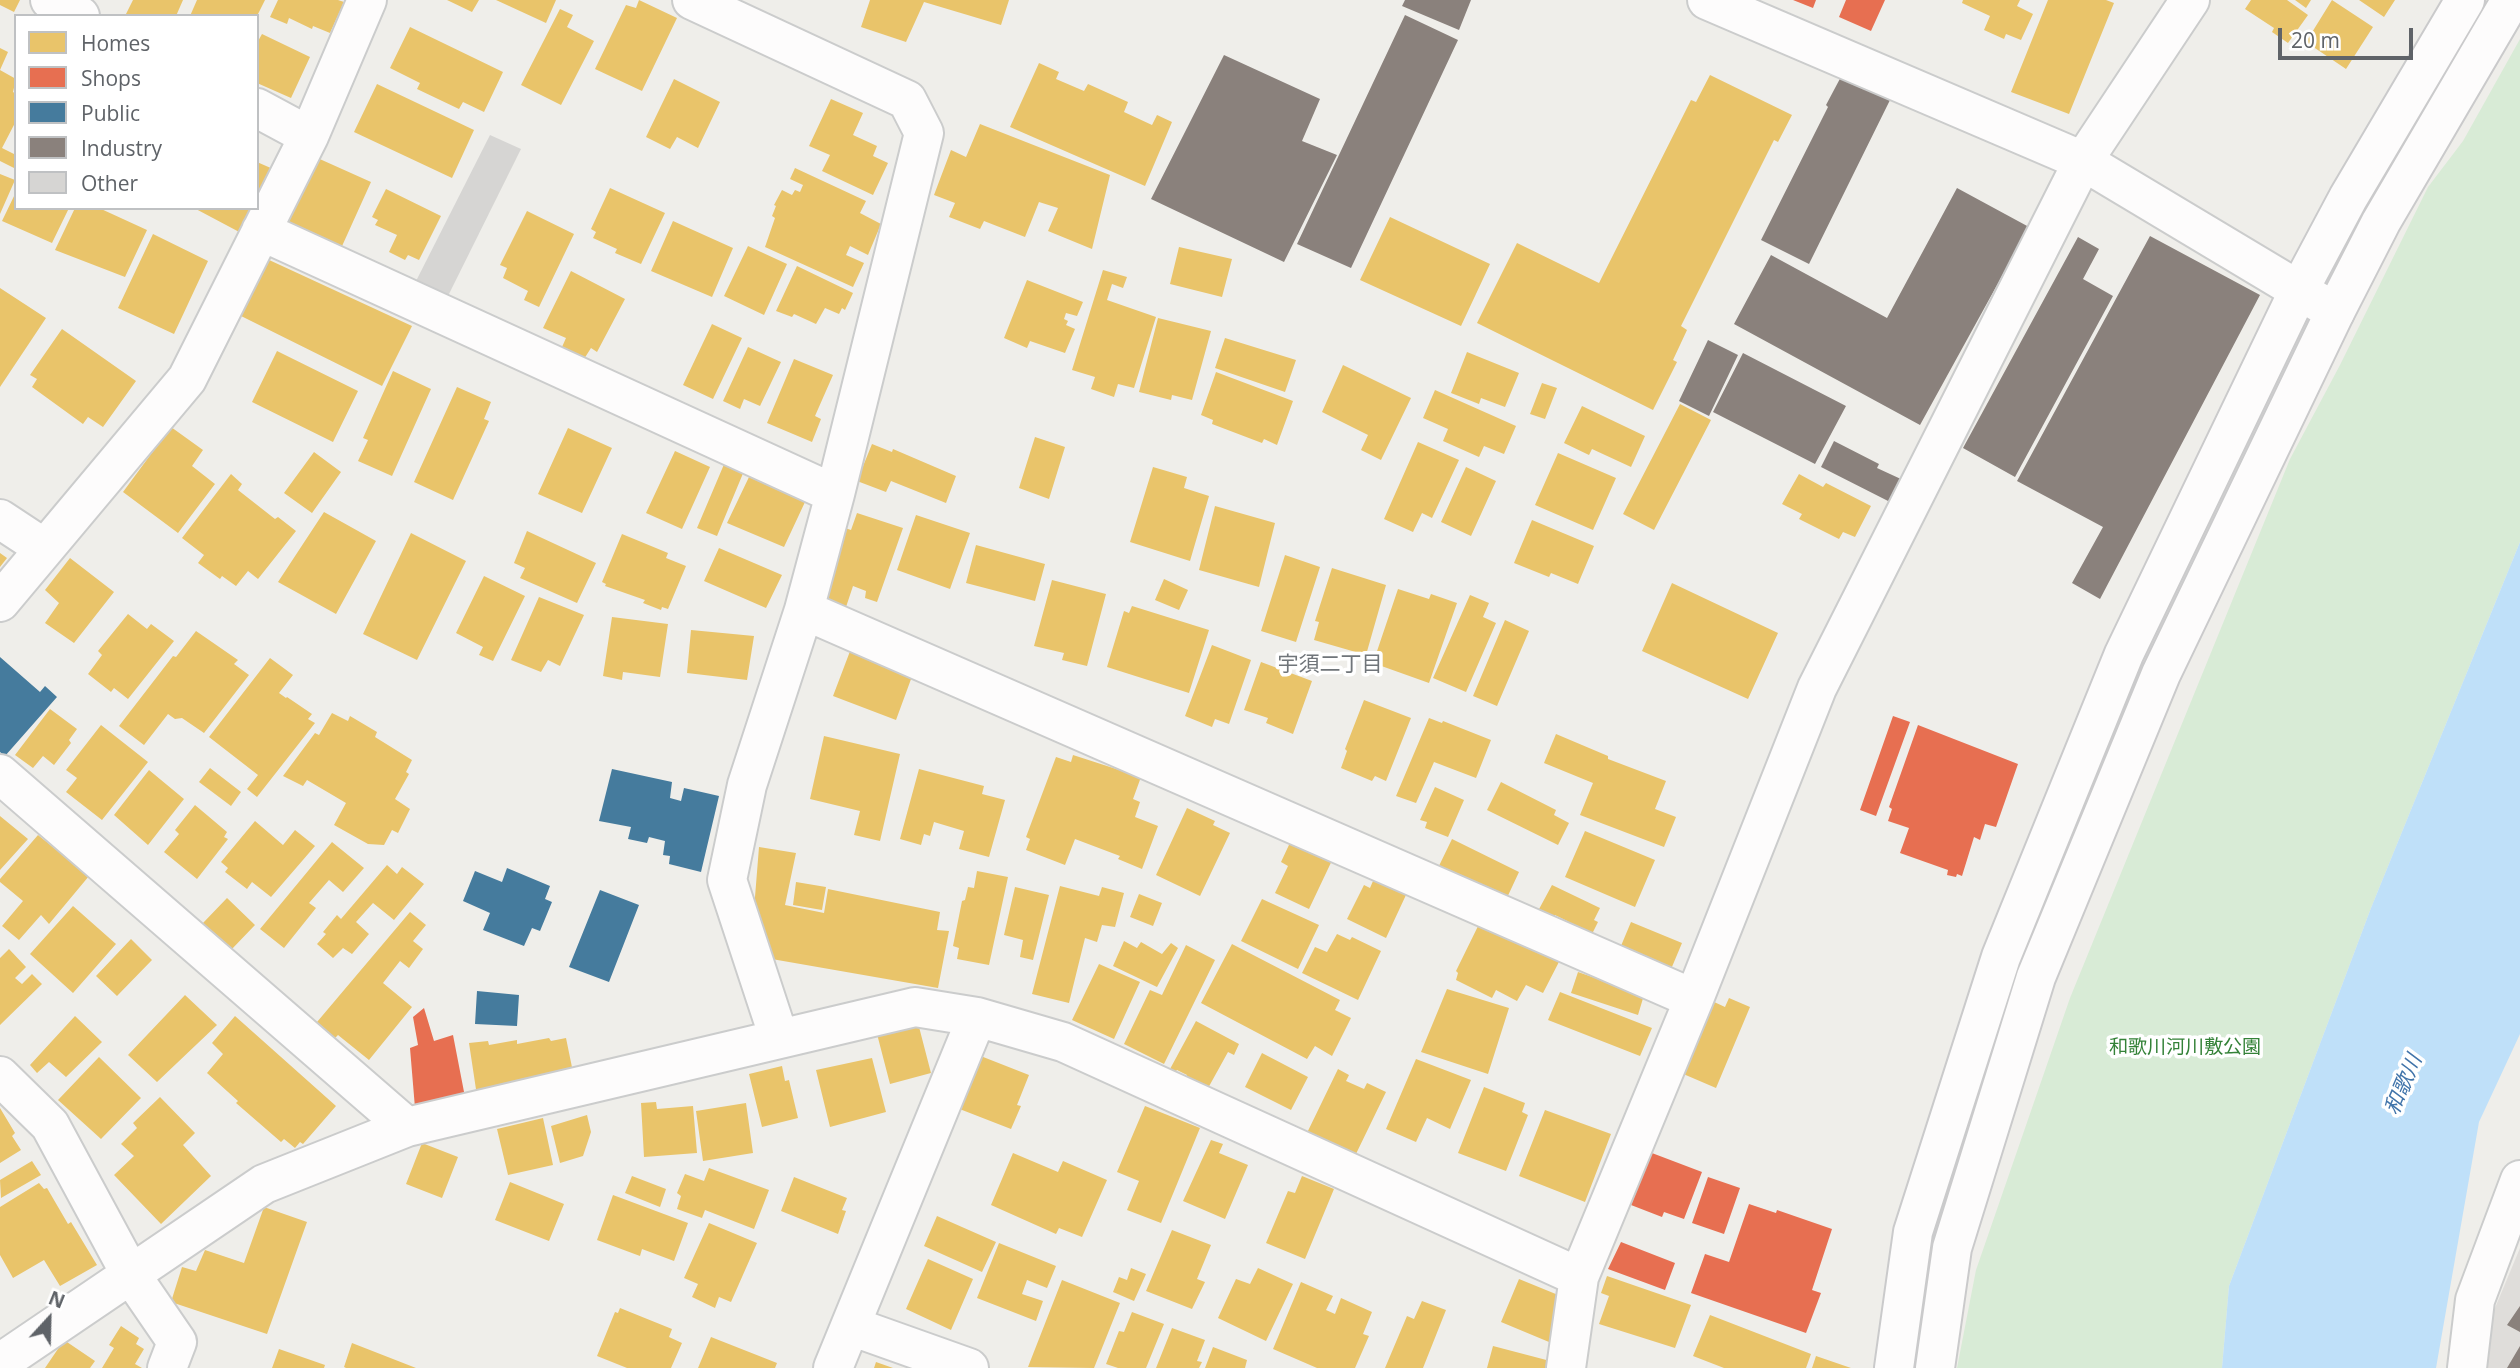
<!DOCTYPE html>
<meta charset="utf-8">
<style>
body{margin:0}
#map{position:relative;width:2520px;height:1368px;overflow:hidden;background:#efeeea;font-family:"Open Sans",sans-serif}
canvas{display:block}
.legend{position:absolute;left:14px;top:14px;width:245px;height:196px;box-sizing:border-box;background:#fff;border:2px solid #bfc1c3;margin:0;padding:9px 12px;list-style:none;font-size:21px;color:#5f6368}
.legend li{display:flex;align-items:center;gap:14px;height:35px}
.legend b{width:35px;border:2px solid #bfc1c3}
.north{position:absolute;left:14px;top:1284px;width:70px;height:70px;-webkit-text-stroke:5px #fff;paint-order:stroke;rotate:22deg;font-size:19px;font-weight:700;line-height:28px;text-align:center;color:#5f6368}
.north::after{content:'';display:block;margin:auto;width:24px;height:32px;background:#5f6368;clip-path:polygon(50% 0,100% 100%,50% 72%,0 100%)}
.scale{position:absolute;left:2278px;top:28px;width:135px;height:32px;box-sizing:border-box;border:4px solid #5f6368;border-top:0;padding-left:9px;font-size:21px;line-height:24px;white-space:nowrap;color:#5f6368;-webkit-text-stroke:5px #fff;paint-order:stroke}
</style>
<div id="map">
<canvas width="2520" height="1368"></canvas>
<ul class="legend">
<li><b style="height:19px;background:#e9c46a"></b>Homes</li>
<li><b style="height:19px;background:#e76f51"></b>Shops</li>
<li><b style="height:19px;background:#457b9d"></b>Public</li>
<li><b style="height:19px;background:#8a817c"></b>Industry</li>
<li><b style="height:19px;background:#d6d5d3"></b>Other</li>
</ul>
<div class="north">N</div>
<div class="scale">20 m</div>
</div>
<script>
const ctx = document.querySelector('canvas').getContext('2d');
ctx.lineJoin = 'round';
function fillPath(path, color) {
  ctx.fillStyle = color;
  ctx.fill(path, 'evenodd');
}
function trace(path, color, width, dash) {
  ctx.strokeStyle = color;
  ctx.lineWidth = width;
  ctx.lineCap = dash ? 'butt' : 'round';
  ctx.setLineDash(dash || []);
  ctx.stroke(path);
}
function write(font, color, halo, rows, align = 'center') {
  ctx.font = font + ' "Open Sans","Noto Sans JP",sans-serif';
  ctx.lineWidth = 7;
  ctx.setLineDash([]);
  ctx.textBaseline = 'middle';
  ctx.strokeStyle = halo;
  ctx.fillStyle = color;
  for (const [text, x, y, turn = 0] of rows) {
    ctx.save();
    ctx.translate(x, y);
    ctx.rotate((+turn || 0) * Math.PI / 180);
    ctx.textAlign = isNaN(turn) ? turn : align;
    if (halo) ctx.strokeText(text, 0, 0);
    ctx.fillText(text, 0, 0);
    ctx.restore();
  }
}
const industrial = new Path2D(`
 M2520,1248V1368H2483L2485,1332Z`);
const green = new Path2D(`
 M2520,39V542L2371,908L2229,1286L2222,1368H1957L1976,1270L2070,998L2290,459L2340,365L2428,187L2463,141Z`);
const water = new Path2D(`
 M2520,542V1034L2479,1122L2436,1368H2222L2229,1286L2371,908Z`);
const homes = new Path2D(`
 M0,0H20L14,12L0,5Z
 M133,0H183L176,16H125Z
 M197,0H265L257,16H190Z
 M278,0H338L344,2L330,33L313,26L312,29L289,18L287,24L270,17Z
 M447,0H479L472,12Z
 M496,0H556L546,23Z
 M639,0L677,18L642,91L595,69L626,5L636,8Z
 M870,0H1009L1001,25L924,2L906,42L861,27Z
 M1963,0H2020L2017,6L2033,14L2021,40L2006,34L2004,39L1984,30L1990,16L1962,3Z
 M2048,0H2106L2114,3L2069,114L2011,92Z
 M2251,0H2287L2308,15L2288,43L2272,32L2274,28L2245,9Z
 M2295,0H2311L2306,8Z
 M2332,0L2373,27L2346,69L2306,42Z
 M2359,0H2395L2384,17Z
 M560,9L573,15L567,27L594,41L561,105L521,85Z
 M410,27L503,72L484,112L463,102L459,109L417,89L420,83L390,68Z
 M262,34L310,57L291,98L257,83V43Z
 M0,48L8,52L0,70Z
 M1039,63L1059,72L1056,79L1084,91L1088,84L1128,102L1124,112L1152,125L1157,115L1172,122L1145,186L1010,127Z
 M0,70L16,79L13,92L16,94V121L2,148L16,155V169L0,161Z
 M1710,75L1792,115L1778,142L1774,140L1681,326L1687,330L1673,360L1677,362L1653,410L1477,323L1517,243L1599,283L1691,100L1696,102Z
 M674,79L720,102L698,148L677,137L670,149L646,137Z
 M377,84L474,130L452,178L354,132Z
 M831,99L863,113L853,135L877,146L873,156L888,163L873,195L822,171L830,155L809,146Z
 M980,124L1110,175L1092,249L1048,231L1058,208L1039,202L1025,237L984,221L980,229L949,217L955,203L934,195L951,150L966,157Z
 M313,156L371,182L338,255L281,229Z
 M257,162L273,169L257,203Z
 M795,168L866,201L860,213L881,224L868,255L850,246L846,255L864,263L853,287L765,247L775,218L772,216L776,206L774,205L782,190L792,195L795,190L800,192L803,185L790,179Z
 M0,174L15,180L0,214Z
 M610,188L665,213L641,264L615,253L617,249L593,238L596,232L591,229Z
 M386,189L441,216L419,260L408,255L405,260L389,252L397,235L375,225L378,220L372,217Z
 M16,192V208H69L52,243L2,221Z
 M75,208H99L147,230L125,277L55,250Z
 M194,208H255L243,234Z
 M527,211L574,234L539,307L524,300L528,291L503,278L507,268L500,265Z
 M1390,217L1490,264L1461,326L1360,280Z
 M673,221L733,248L712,297L651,271Z
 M153,234L208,261L174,334L118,308Z
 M748,246L787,264L764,315L724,296Z
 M1179,247L1232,259L1222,297L1170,284Z
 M267,259L412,326L382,386L237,314Z
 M797,266L853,293L845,310L842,308L839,314L825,308L816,324L794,314L792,317L776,311Z
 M1103,270L1127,277L1123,288L1112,284L1107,300L1156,317L1134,388L1118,384L1114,397L1091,389L1095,377L1072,370Z
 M571,271L625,299L597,352L591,348L584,359L562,347L566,338L543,328Z
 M1027,280L1083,302L1077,316L1066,313L1064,319L1068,321L1066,325L1075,329L1065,353L1030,341L1027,348L1004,338Z
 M0,288L46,318L0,387Z
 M1158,318L1211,331L1192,400L1172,395L1171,400L1139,392Z
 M712,324L742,338L713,399L683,385Z
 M62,329L136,381L103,427L88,417L83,424L32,387L37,379L30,375Z
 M1225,338L1296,360L1285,392L1215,368Z
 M748,347L781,362L760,406L744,399L740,409L723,401Z
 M277,351L358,391L333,442L252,402Z
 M1467,352L1519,373L1505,407L1481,398L1479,404L1451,393Z
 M794,359L833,375L815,416L821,419L812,442L767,423Z
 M1343,365L1411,398L1381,460L1361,450L1368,435L1322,412Z
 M393,371L431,389L392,476L358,461L368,440L363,438Z
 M1216,372L1293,401L1277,445L1264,439L1262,443L1212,424L1213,420L1201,415Z
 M1542,383L1557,388L1545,419L1530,414Z
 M457,387L491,402L484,419L489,421L453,500L414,482Z
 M1435,390L1516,426L1504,454L1484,446L1479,457L1443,441L1448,429L1423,418Z
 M1680,404L1711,420L1654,530L1623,514Z
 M1582,406L1645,436L1631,467L1592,449L1589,455L1564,443Z
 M171,427L203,450L192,466L215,484L178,533L123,492Z
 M568,428L612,448L582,513L538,494Z
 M1035,437L1065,447L1049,499L1019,488Z
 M1418,442L1459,460L1432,518L1422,513L1413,532L1384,519Z
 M872,444L892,452L893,449L956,476L946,503L891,481L886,492L857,481Z
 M675,451L710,467L682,529L646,513Z
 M314,452L341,472L312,513L284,493Z
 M1558,453L1616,478L1593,530L1535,505Z
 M725,462L744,471L717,536L697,528Z
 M1153,467L1187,477L1184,488L1209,496L1190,561L1130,542Z
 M1466,467L1496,481L1471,536L1441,522Z
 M231,474L242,484L238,490L275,519L278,517L296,531L258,579L248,571L236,586L222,576L220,579L198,563L204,555L182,538Z
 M1799,474L1823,487L1826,483L1871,506L1855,537L1843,532L1839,539L1799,519L1802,514L1782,504Z
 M749,477L805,502L784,547L727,523Z
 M1215,506L1275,523L1259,587L1199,570Z
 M324,512L376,541L336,614L278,582Z
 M857,513L903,528L877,602L865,598L866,591L853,586L846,607L820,598L839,526L851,530Z
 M916,515L970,533L950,589L897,570Z
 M1532,520L1594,546L1578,584L1551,573L1549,577L1514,563Z
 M527,531L596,563L577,603L520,578L525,568L514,563Z
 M411,533L466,561L417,660L363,634Z
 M622,534L668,553L666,558L686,566L668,609L662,607L661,610L643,603L645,600L605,586L606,584L602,582Z
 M976,545L1045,564L1035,601L966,583Z
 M719,548L782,575L766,608L704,581Z
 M0,553L7,558L0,567Z
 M1285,555L1320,567L1296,642L1261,631Z
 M70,558L114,592L74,643L45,623L59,603L45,590Z
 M1332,568L1386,585L1366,655L1314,640L1319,622L1315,621Z
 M484,576L525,596L493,661L479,655L483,647L456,633Z
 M1164,579L1188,590L1179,610L1155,600Z
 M1052,580L1106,594L1087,666L1062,660L1064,653L1034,646Z
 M1672,583L1778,633L1748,699L1642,651Z
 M1398,589L1429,599L1431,594L1457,603L1429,683L1373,663Z
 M1470,595L1489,603L1483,617L1496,623L1466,692L1433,678Z
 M539,597L584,615L560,666L548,660L541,672L511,660Z
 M1132,606L1209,630L1189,693L1107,667L1124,611L1129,613Z
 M128,614L147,629L151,624L174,641L128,699L114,688L111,692L88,674L102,655L98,651Z
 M612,617L668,624L660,677L623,672L622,680L603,676Z
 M1505,620L1529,631L1497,706L1473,696Z
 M691,630L754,636L747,680L687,673Z
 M196,631L238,660L234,664L249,675L204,733L182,718L175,719L168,714L144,745L119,726L173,656L176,657Z
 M1212,645L1251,660L1229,724L1215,719L1212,727L1185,716Z
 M852,646L914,671L896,720L833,696Z
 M270,658L293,675L279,693L286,698L287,697L312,714L308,719L315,723L257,797L247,789L258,775L209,737Z
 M1261,662L1312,681L1293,734L1266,723L1268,718L1244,710Z
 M1364,700L1411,718L1386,781L1375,776L1372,781L1341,768L1347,751L1345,749Z
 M50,709L77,729L69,740L71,743L54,765L43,756L33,768L15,755Z
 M332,713L348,721L350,716L377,732L375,737L412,760L406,772L409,774L395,799L410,809L398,833L392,830L384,845L368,844L334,825L346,803L307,780L303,786L283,776L315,733L319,735Z
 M1429,718L1442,723L1443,721L1491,740L1476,778L1434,762L1416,803L1396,796Z
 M101,725L148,762L102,820L66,792L77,778L66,770Z
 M1556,734L1608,756V759L1666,781L1655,809L1676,817L1664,847L1580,815L1593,783L1544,763Z
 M824,736L900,754L880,841L854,835L860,811L810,799Z
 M1073,755L1141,777L1133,799L1140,802L1135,817L1158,826L1142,869L1118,859L1120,856L1075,839L1065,865L1026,850L1030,839L1026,837L1056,757L1071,762Z
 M210,768L241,792L231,806L199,782Z
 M919,769L984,786L982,794L1005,800L989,857L959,849L964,831L934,822L930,836L924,834L921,845L900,839Z
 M149,770L184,799L148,845L114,815Z
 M1501,782L1556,810L1554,815L1569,823L1558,845L1487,810Z
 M1435,787L1464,800L1448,837L1425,828L1427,822L1420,820Z
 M195,805L227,832L224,837L228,839L197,879L164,852L179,834L175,830Z
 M1187,808L1215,821L1213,825L1230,833L1200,896L1156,875Z
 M0,816L28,839L0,870Z
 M255,821L283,845L295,830L315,846L271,897L252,882L247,889L225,872L228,868L221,862Z
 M1585,831L1655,860L1635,907L1565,877Z
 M1295,832L1336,852L1309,909L1275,893L1288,866L1281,862Z
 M38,835L89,876L49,924L41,915L19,940L2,926L23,901L0,882V879Z
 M1452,839L1519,872L1505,902L1437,870Z
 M332,842L364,868L343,892L329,880L309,903L316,908L284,948L260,929Z
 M759,847L796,853L785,905L824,913L828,889L940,912L937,930L949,931L938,988L766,958L753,922Z
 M387,865L397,874L402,867L424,884L394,920L373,903L356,922L369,934L352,954L343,948L333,958L317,944L326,934L323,932L337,915L341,919Z
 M1379,867L1412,882L1386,938L1347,919L1364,885L1370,888Z
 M977,871L1008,877L989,965L957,959L959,948L953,946L962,901L965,900L968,887L974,888Z
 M796,882L826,887L822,910L793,905Z
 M1552,885L1600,908L1594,920L1598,922L1590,938L1565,925L1567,921L1555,915L1554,919L1538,911Z
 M1060,886L1099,896L1102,887L1124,893L1115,927L1102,925L1097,942L1085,938L1069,1003L1032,994Z
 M1015,887L1049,895L1033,960L1020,957L1023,940L1004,935Z
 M1139,894L1162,903L1153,926L1130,917Z
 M227,898L255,925L231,950L203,923Z
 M1262,899L1319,925L1298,969L1241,941Z
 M73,906L116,944L73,993L30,954Z
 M410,912L426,925L413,941L423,949L409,968L400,961L383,983L412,1007L369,1060L338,1035L335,1038L317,1022Z
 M1482,918L1562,956L1543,993L1526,985L1517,1001L1496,990L1492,998L1456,980L1458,973L1456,971Z
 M1631,922L1682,943L1669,974L1618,953Z
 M1337,934L1350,940L1352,937L1381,951L1358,1000L1302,973L1315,947L1327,952Z
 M131,939L152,960L117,996L96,976Z
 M1124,941L1137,948L1141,942L1162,954L1171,943L1178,948L1157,987L1113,966Z
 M1232,944L1340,1000L1335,1010L1351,1018L1332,1056L1315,1046L1307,1059L1201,1003Z
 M1186,945L1215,960L1164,1064L1124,1044L1150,990L1162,995Z
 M9,949L26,967L15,978L22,984L32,974L42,984L0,1025V958Z
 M1099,964L1140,982L1114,1039L1072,1020Z
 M1578,972L1644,995L1638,1015L1571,993Z
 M1447,989L1509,1008L1488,1074L1421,1052Z
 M1560,992L1652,1028L1640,1056L1548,1020Z
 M185,995L217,1025L157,1082L128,1055Z
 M1729,998L1750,1007L1716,1088L1681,1073L1712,1001L1725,1007Z
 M75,1016L102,1042L66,1077L49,1062L37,1073L30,1065Z
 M235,1016L336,1106L303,1144L300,1142L295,1148L284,1139L281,1142L236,1103L238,1101L207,1073L223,1054L212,1043Z
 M1196,1021L1239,1044L1234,1055L1228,1052L1207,1090L1186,1078L1187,1075L1177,1070L1175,1072L1170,1069Z
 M918,1023L931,1073L890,1084L877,1034Z
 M549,1038L551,1041L566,1038L574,1077L477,1096L469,1043L488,1041L489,1045L517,1040V1044Z
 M973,1053L1029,1075L1017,1105L1021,1106L1011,1129L957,1108Z
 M1262,1053L1308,1077L1291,1110L1245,1087Z
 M99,1057L141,1098L101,1139L58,1100Z
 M872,1058L886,1112L830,1127L816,1070Z
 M1416,1059L1471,1080L1450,1129L1427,1118L1416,1142L1386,1129Z
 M782,1066L785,1081L789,1080L798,1118L762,1127L749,1074Z
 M1338,1069L1349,1075L1346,1081L1364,1089L1367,1083L1386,1092L1354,1158L1306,1135Z
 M1484,1087L1525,1103L1522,1112L1528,1115L1506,1171L1458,1153Z
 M160,1097L195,1133L183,1145L211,1176L161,1224L114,1175L134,1156L121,1144L137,1128L133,1123Z
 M656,1102L657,1109L693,1106L697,1153L644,1157L641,1103Z
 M746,1103L753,1153L703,1161L696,1111Z
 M1145,1106L1200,1128L1161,1223L1127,1210L1139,1181L1117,1172Z
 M0,1108L15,1133L12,1136L21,1150L0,1163Z
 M1545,1110L1611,1134L1585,1202L1519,1176Z
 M587,1115L591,1132L583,1156L560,1163L551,1126Z
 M543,1118L553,1165L508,1175L497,1129Z
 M1211,1140L1223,1144L1219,1153L1248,1165L1225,1219L1183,1201Z
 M422,1143L458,1157L442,1198L406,1184Z
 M1013,1153L1058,1172L1063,1161L1107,1180L1082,1237L1059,1228L1056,1234L991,1205Z
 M32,1161L41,1175L1,1198L0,1180Z
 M709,1168L769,1190L754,1229L705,1210L702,1218L677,1209L681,1196L677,1193L685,1174L704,1181Z
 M632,1176L666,1189L660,1207L625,1193Z
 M1302,1176L1334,1189L1305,1259L1266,1243L1288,1191L1295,1193Z
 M794,1177L847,1198L842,1210L846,1211L838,1234L781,1211Z
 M510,1182L564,1204L549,1241L495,1220Z
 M39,1183L44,1189L47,1188L68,1224L71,1222L97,1265L60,1286L44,1260L13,1278L0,1255V1207Z
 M613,1195L688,1223L674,1261L642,1249L640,1256L597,1240Z
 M264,1207L307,1222L267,1334L171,1302L182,1267L196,1271L205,1250L244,1263Z
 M937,1216L996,1242L982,1272L924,1246Z
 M709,1223L757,1243L731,1302L719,1297L715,1308L692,1297L698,1284L684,1278Z
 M1172,1230L1211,1245L1197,1279L1205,1282L1192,1309L1146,1291Z
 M999,1243L1056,1266L1047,1288L1027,1280L1022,1294L1043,1301L1036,1321L977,1298Z
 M928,1259L973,1279L951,1330L906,1309Z
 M1131,1268L1146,1274L1134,1301L1113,1292L1119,1277L1127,1280Z
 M1258,1268L1293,1284L1266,1341L1218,1318L1236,1279L1250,1284Z
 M1607,1276L1691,1305L1675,1348L1599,1324L1609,1296L1601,1293Z
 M1519,1279L1568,1299L1549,1342L1501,1322Z
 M1062,1280L1120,1303L1094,1368L1028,1367Z
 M1301,1282L1333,1296L1326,1310L1335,1314L1341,1298L1372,1312L1363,1334L1369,1336L1355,1368H1317L1273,1349Z
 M1422,1301L1446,1310L1423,1368H1385L1407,1316L1414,1319Z
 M620,1308L672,1329L669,1337L682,1343L671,1368H627L597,1356L615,1312L618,1313Z
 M1132,1312L1164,1324L1146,1368H1118L1106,1364L1119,1331L1124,1332Z
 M1710,1315L1811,1354L1806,1368H1724L1693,1356Z
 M121,1326L139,1338L136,1344L144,1349L135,1364L142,1368H102L114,1348L109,1345Z
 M1172,1328L1205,1340L1197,1361L1202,1362L1199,1368H1156Z
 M711,1337L777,1363L775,1368H698Z
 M64,1340L95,1361L90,1368H45Z
 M352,1343L416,1368H346L344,1367Z
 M1493,1346L1554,1362L1552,1368H1487Z
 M1213,1347L1247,1360L1245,1368H1205Z
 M279,1349L325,1365L324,1368H272Z
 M1816,1356L1851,1368H1812Z
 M876,1362L893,1368H874Z`);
const shops = new Path2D(`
 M1793,0H1816L1813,8Z
 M1846,0H1885L1871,31L1839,17Z
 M1893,716L1910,722L1876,816L1860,810Z
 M1918,725L2018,764L1996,827L1985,824L1980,840L1974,837L1962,876L1957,874L1956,877L1947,875L1948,870L1900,853L1909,828L1888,821L1892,809L1889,807Z
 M424,1008L434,1041L453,1035L465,1097L415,1108L410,1048L418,1045L413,1017Z
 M1644,1150L1702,1172L1684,1219L1664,1212L1662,1217L1631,1205L1638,1187L1631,1185Z
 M1708,1177L1740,1188L1724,1234L1692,1223Z
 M1749,1204L1776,1213L1777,1210L1832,1229L1812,1290L1821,1293L1806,1333L1691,1293L1705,1254L1729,1262Z
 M1621,1242L1675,1263L1665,1290L1608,1269Z`);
const public = new Path2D(`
 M0,657L40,692L45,686L57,697L5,756L0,752Z
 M612,769L672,782L670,798L681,801L684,788L719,796L701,872L669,864L670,856L663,855L665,841L649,837L647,843L628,839L631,827L599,821Z
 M507,868L550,886L545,899L552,902L540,931L532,928L524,946L483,930L490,913L463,901L475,871L502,882Z
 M600,890L639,905L609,982L569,967Z
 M477,991L519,995L517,1026L475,1024Z`);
const industry = new Path2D(`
 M1405,0H1471L1459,30L1402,6Z
 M1405,15L1458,40L1351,268L1297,244Z
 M1224,55L1320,99L1302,141L1337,155L1284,262L1151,199Z
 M1843,73L1891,98L1809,264L1761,240L1828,107L1826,105Z
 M1957,188L2029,227L1920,425L1734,324L1771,255L1887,318Z
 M2150,236L2260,295L2100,599L2072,583L2103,527L2017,481Z
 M2078,237L2099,249L2083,279L2113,296L2015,477L1963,448Z
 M1708,340L1738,355L1709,416L1679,401Z
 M1743,353L1846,406L1815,464L1713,412Z
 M1834,441L1879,464L1877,468L1903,480L1892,503L1821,467Z
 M2520,1306V1332L2507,1325Z
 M2520,1346V1368H2507Z`);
const building = new Path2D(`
 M490,135L521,149L446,300L414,285Z`);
const street = new Path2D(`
 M50,0L80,16
 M692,0L907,100L924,133L835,494L804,610L747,785L727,880L779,1038
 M1707,0L2083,161L2335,312
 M257,108L309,136
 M261,231L835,494
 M0,519L44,548
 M0,602L187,379L309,136L367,0
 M804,610L1694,999
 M0,774L407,1127
 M0,1076L50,1125L131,1275L177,1342L167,1368
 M851,1326L969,1368
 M0,1363L264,1184L407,1127L915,1007L977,1017L1063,1042L1579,1277
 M833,1368L977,1017
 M1566,1368L1579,1277L1694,999L1817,688L2083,161L2190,0
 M2467,1368L2475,1300L2520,1180`);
const secondary = new Path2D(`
 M1894,1368L1913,1232L2001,957L2124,654L2299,290L2348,198L2465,0
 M1935,1368L1952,1248L2036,977L2161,674L2335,312L2381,222L2511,0`);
const parkNames = [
 ["和歌川河川敷公園",2185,1048]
];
const neighbourhoodNames = [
 ["宇須二丁目",1330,665]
];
const waterNames = [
 ["和歌川",2404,1085,-67]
];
fillPath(industrial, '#dfddda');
fillPath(green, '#d8ebd6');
fillPath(water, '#bfe0f9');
fillPath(homes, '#e9c46a');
fillPath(shops, '#e76f51');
fillPath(public, '#457b9d');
fillPath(industry, '#8a817c');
fillPath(building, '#d6d5d3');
trace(street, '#cbcccc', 42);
trace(secondary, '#cacacb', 42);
trace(street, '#fdfcfc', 38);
trace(secondary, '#fdfcfc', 38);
write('19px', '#348238', '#fff', parkNames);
write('21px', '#70757a', '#fff', neighbourhoodNames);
write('italic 21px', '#4174aa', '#fff', waterNames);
</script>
